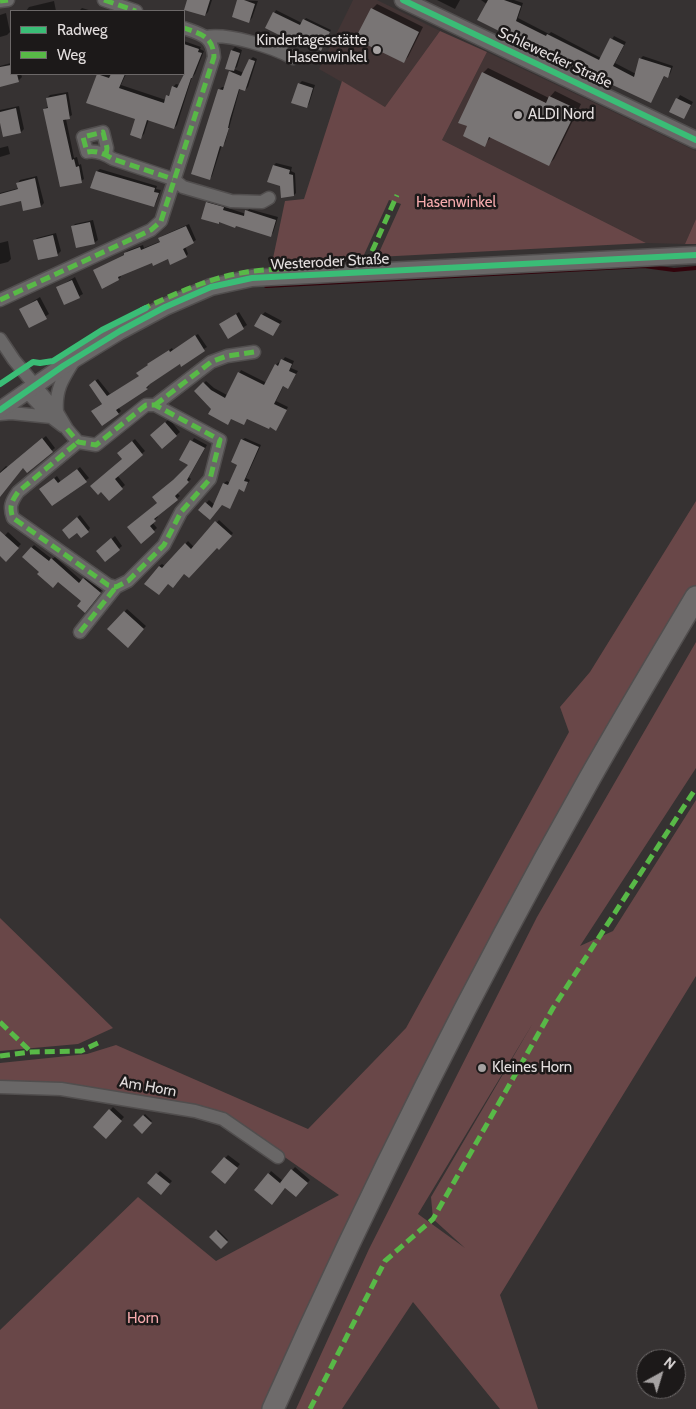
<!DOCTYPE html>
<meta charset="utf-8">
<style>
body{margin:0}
#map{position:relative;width:696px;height:1409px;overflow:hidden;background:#363232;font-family:Cabin,sans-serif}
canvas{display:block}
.legend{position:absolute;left:10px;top:10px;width:175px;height:65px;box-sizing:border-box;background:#1c1919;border:1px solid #6c6868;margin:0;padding:6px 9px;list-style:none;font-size:15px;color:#e3dede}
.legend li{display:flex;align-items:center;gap:10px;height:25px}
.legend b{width:25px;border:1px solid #6c6868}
.north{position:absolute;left:636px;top:1349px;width:50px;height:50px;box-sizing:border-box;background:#1c1919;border:1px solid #6c6868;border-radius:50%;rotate:39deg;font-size:14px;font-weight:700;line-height:20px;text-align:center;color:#e3dede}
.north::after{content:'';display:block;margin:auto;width:18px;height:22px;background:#a6a2a2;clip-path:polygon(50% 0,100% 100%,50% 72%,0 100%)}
</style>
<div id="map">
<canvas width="696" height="1409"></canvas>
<ul class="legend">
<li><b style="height:6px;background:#3abd76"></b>Radweg</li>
<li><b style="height:6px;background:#58b947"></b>Weg</li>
</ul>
<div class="north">N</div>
</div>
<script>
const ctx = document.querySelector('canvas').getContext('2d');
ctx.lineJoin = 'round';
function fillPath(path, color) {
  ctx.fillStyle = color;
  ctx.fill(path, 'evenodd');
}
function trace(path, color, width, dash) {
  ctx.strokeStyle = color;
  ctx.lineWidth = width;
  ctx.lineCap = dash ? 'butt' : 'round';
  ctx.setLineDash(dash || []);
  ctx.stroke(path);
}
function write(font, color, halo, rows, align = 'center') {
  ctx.font = font + ' Cabin,sans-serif';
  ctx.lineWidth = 5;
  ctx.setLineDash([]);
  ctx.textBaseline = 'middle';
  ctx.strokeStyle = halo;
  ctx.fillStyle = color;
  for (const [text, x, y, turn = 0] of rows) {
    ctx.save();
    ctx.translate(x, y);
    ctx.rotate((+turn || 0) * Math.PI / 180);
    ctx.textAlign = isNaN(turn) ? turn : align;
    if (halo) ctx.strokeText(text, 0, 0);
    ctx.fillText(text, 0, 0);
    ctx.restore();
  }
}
const built = new Path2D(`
 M353,0H377L440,31L385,107L319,69Z
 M487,52L696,151V219L685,244L646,243L442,140Z`);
const green = new Path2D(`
 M440,31L487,52L442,140L646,243L377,257L401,204L389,200L363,257L272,263L285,201L304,199L342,81L385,107Z
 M696,219V244H685Z
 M696,501V586L642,671L265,1409H0V1330L138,1197L216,1261L339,1195L223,1114L30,1091L0,1094V1063L87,1054L116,1045L308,1129L406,1028L569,732L560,707L590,672Z
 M696,642V768L580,946L613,931L696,800V976L500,1295L538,1409H500L413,1302L342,1409H296L369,1249L537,917ZM533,1023L431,1197L433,1219L465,1248L418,1214Z
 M0,918L113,1028L78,1044L0,1051Z`);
const shadow = new Path2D(`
 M188,0H212L208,12L205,15Z
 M239,0L258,1L252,18L249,21Z
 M437,0H460L455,9Z
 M481,0H514L523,3L518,18L549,34L551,32L601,58L614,36L626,42L615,63L636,74L640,59L643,56L673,66L670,74L667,76L665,75L651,102L571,64Z
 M54,1L56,11H26L29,7Z
 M377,4L423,27L408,57L403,62L357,38L372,9Z
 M82,8L92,11H79Z
 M276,10L302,23L306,18L331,30L323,47L321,49L302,39L298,43L267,28Z
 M6,13L10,32L7,35L0,37V15Z
 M184,41L201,47L200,49L204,51L195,74L192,77L177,125L174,128L149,119L144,134L141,137L137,118L87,102L98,74H126L121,85L166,100L173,87L176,84L180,85L187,65L184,64Z
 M235,47L242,50L237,67L234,69L244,73L250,60L253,57L257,59L248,87L245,90L240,88L225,143L222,145L212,176L209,179L220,89L222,87H225L232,70L227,68L232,50Z
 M11,63V74H21L22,77L19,80L0,85V66Z
 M488,68L549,98L555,91L581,104L554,159L549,164L491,137L484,145L483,73Z
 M302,81L315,85L309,104L306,107L299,84Z
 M68,92L72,115L66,119L74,158L77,157L79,165L81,164L84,179L81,181L44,109L49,106L47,98L50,95Z
 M680,95L693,102L684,118L671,111Z
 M19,106L24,129L21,132L0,124V110Z
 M8,146L10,154L0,157V148Z
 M276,163L292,167L291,171L295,173L296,193L294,195L281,185L274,165Z
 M100,169L157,186L156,189L161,190L156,203L154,206L97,171Z
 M37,176L44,203L41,206L24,210L22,199L0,205V193L19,188L18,183L20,180Z
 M210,201L225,205V207L246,214L249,209L278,217L273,233L270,235L220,221L218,223L207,203Z
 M93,220L98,240L94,243L72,227L75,224Z
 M189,224L196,240L185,246L188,254L186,256L169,258L152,262L120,275L121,277L118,279L94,271L125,254L127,251L143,245L144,248L161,241L160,238L162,236Z
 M56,233L61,251L58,254L39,259L34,241L37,238Z
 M8,241L11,259L8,262L0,264V243Z
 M75,277L83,294L64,304L57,288Z
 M40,297L49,314L30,326L21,309Z
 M239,312L247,325L228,337L221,324Z
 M265,312L282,321L273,334L262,315Z
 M198,334L207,347L148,384L149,386L147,388L118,407L121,411L118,414L96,408L103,403L93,382L98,379L110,394L140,376L151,362L172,348L173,350Z
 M285,357L294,361L291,368L298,371L288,387L284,385L276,401L288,407L276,429L248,418L244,424L213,409L196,391L206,381L214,388L227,395L241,370L267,383L276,365L279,362L281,363Z
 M169,419L180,432L163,447L152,435Z
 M46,436L55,448L27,471L23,466L0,496V472L6,466L8,467Z
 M194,438L207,445L189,477L191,479L177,493L180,496L156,515L158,517L152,522L157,528L141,542L158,503L177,477L190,464L181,459Z
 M245,438L261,445L246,478L250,480L244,490L239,488L230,507L222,504L209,518L200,510L209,500L215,505L224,483L227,481L230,483L238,464L242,440Z
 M135,439L145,451L117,475L125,485L109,499L101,490L123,459L121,450Z
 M80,467L89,478L52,504L43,487L57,476L61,482Z
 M80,515L90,528L88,531H77L66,527Z
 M219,520L233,533L219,549L217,546L185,572L176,584L159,566L162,564L165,566L188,541L194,547Z
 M8,532L21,544L6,560L0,554V541Z
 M115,536L122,546L106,560L101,548Z
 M34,545L52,559L55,557L82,581L86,577L102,590L88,608L83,601L58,581L41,572L32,547Z
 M127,609L146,626L128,646L109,629Z
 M113,1107L124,1117L106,1137L95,1127Z
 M145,1114L152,1121L142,1132L135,1125Z
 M228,1155L240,1164L228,1179L213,1172Z
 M295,1167L310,1180L296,1195L286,1187L274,1200L269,1174L271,1171L283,1181Z
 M160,1171L172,1181L164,1190L149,1183Z
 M218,1230L228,1240L221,1247L211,1237Z`);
const stream = new Path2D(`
 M266,286L644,266L674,270L696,268`);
const building = new Path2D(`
 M187,0H210L205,16L184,10Z
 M237,0H244L255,4L249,23L232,17Z
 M488,0H504L521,6L516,21L546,36L547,34L599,60L610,38L624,45L613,66L634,77L639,58L671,68L668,78L664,76L651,103L570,65L525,41L523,43L477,20Z
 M371,8L419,32L404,63L355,39Z
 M273,12L300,25L303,19L330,32L321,51L301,40L299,45L265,28Z
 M184,44L199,49L198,52L202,53L192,78H191L174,129L147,120L141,139L130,135L135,119L86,103L97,74L109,78L111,74H125L119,88L164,103L166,95L169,96L172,86L177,88L184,74Z
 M231,50L240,53L234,71L225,69Z
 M249,59L255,61L245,91L239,89L230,119L228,128H229L223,147L220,146L210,180L191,174L218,89L223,90L229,71L241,76Z
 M11,65V74H17L19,82L0,87V67Z
 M482,72L546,103L549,96L577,109L549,166L489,137L485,147L463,136L467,126L458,123Z
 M298,83L313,88L307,108L291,103Z
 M66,94L70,119L63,120L72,160L74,159L76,167L79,166L82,183L60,187L43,109L48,108L46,98Z
 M676,98L691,105L684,119L669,112Z
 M16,108L21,133L3,137L0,123V112Z
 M273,165L290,170L289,174L293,175L294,196L281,198L280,186L267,182Z
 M96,171L155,188L154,192L159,193L154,207L90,188Z
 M35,178L41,207L23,211L21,201L0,206V194L18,189L16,183Z
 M206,202L224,207L223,210L244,216L245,210L276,220L271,237L236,226L235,228L219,222V224L201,219Z
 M90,222L95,244L76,248L71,226Z
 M186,226L194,243L183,249L187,257L170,265L168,259L153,266L152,263L118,277L119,280L102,289L93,270L124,255V253L140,247L141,250L160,242L158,238Z
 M53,235L58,256L38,260L33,240Z
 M72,280L80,298L64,305L56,287Z
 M37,300L47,319L29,328L19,309Z
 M236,314L244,329L228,339L219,324Z
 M261,314L280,324L273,336L254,326Z
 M195,335L205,351L181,367L180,364L150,384L146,388L148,389L116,410L119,414L102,426L91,411L102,404L89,385L95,380L107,396L139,376L136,373L148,365L147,364L169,350L170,352Z
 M281,359L292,364L289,371L296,374L288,389L283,386L274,404L287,410L276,431L270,427L269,429L247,419L244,425L231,419L228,425L208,414L211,409L194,391L203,382L211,390L225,398L238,372L264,385L275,364L278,366Z
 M165,422L177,436L162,449L150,435Z
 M42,438L53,452L27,473L23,468L0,497V473Z
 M241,439L259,447L244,481L248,482L244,492L239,489L230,509L222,505L210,520L198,510L205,502L212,508L223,483L228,485L237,465L231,462Z
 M190,440L205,448L187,480L189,482L175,496L178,500L154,519L156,521L150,526L155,532L141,544L127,527L157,503L152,497L173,480L188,465L179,460Z
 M132,441L143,455L115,479L123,489L109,501L101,492L98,495L90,486L122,459L117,453Z
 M77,469L87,482L52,506L39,489L54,478L58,483Z
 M77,517L89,532L81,538L77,533L69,539L62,530Z
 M215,521L232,536L219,550L217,548L189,578L184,574L173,588L168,584L159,595L144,584L159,566L162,568L185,543L191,549Z
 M0,531L19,548L6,562L0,556Z
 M111,538L120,550L105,562L96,551Z
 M31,547L49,561L51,558L79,583L83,578L101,593L85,613L77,606L81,601L58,582L53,588L37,574L39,572L22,557Z
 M124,611L144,629L128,648L107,629Z
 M109,1109L122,1121L106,1139L93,1127Z
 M143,1115L152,1123L142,1134L133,1125Z
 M224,1157L238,1168L225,1184L211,1172Z
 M291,1169L308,1183L296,1197L285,1188L272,1205L254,1190L268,1173L281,1184L280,1183Z
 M156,1173L170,1184L161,1195L147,1183Z
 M216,1230L228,1242L221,1249L209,1237Z`);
const minor = new Path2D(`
 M104,0L136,11
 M0,1L8,0
 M206,37C228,33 273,47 293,58
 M106,155L107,148L103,132L83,137L87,152C96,150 105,154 113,159L173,179L183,187L231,201L262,202L269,198
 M0,300L151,230L161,221L214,57C213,36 201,34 184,28
 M0,339L14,360L57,412L67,429L78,442L96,445L146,405H155L220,440L210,479L181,512L164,545L128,581L116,587L108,585L13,518C9,507 11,502 18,492L78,442
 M26,391L51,417
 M155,405L211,362L227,356L254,352
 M57,412C55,389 63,378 75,359
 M0,414L11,413L51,417L63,426
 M80,632L116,587
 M0,1087L61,1089L195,1111L223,1119L278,1157`);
const tertiary = new Path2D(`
 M403,0L696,140
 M0,410L63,366L120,331L165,307L211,287L252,278L696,255`);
const trunk = new Path2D(`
 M273,1409C368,1196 472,987 587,783C622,721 659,659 696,597`);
const quiet = new Path2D(`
 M104,0L136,11
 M0,1L8,0
 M106,155L107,148L103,132L83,137L87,152C96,150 105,154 113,159L173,179
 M366,265L397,195
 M0,300L151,230L161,221L214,57C213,36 201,34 184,28
 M141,310C167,297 192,286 219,278C250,269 282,269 314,267
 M155,405L211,362L227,356L254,352
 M67,429L78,442L96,445L146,405H155L220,440L210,479L181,512L164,545L128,581L116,587L108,585L13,518C9,507 11,502 18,492L78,442
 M80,632L116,587
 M0,1022L31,1052
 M0,1056L31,1052L81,1051L102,1041
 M310,1409L385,1261L433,1219L553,1008L696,788`);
const cycleway = new Path2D(`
 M403,0L696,140
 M0,384L33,362L40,363L53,361L102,330L146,308
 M0,410L63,366L120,331L165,307L211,287L252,278L696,255`);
const markers = [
 [377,50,5,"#a6a2a2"],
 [518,115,5,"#a6a2a2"],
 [482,1068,5,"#a6a2a2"]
];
const poiNames = [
 ["Kindertagesstätte",367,41,"right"],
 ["Hasenwinkel",367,58,"right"],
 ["ALDI Nord",528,115],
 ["Kleines Horn",492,1068]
];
const streetNames = [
 ["Schlewecker Straße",555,58,25],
 ["Westeroder Straße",330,262,-3],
 ["Am Horn",148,1087,10]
];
const parkNames = [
 ["Hasenwinkel",456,203],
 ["Horn",143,1319]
];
fillPath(built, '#433535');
fillPath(green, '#694748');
fillPath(shadow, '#0007');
trace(stream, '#32040c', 4);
fillPath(building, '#797575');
trace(minor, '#514e4e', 15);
trace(tertiary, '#514e4e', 19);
trace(trunk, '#514e4e', 24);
trace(minor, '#696767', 12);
trace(tertiary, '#696767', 16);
trace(trunk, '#6e6b6b', 21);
trace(quiet, '#58b947', 5, [10, 5]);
trace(cycleway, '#3abd76', 6);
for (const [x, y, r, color] of markers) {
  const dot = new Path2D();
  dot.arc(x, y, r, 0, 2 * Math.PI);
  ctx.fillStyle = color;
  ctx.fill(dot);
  trace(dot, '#1c1919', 2);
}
write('15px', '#e3dede', '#1c1919', poiNames, 'left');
write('15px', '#e3dede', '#1c1919', streetNames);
write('15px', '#f6aaad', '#1c1919', parkNames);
</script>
